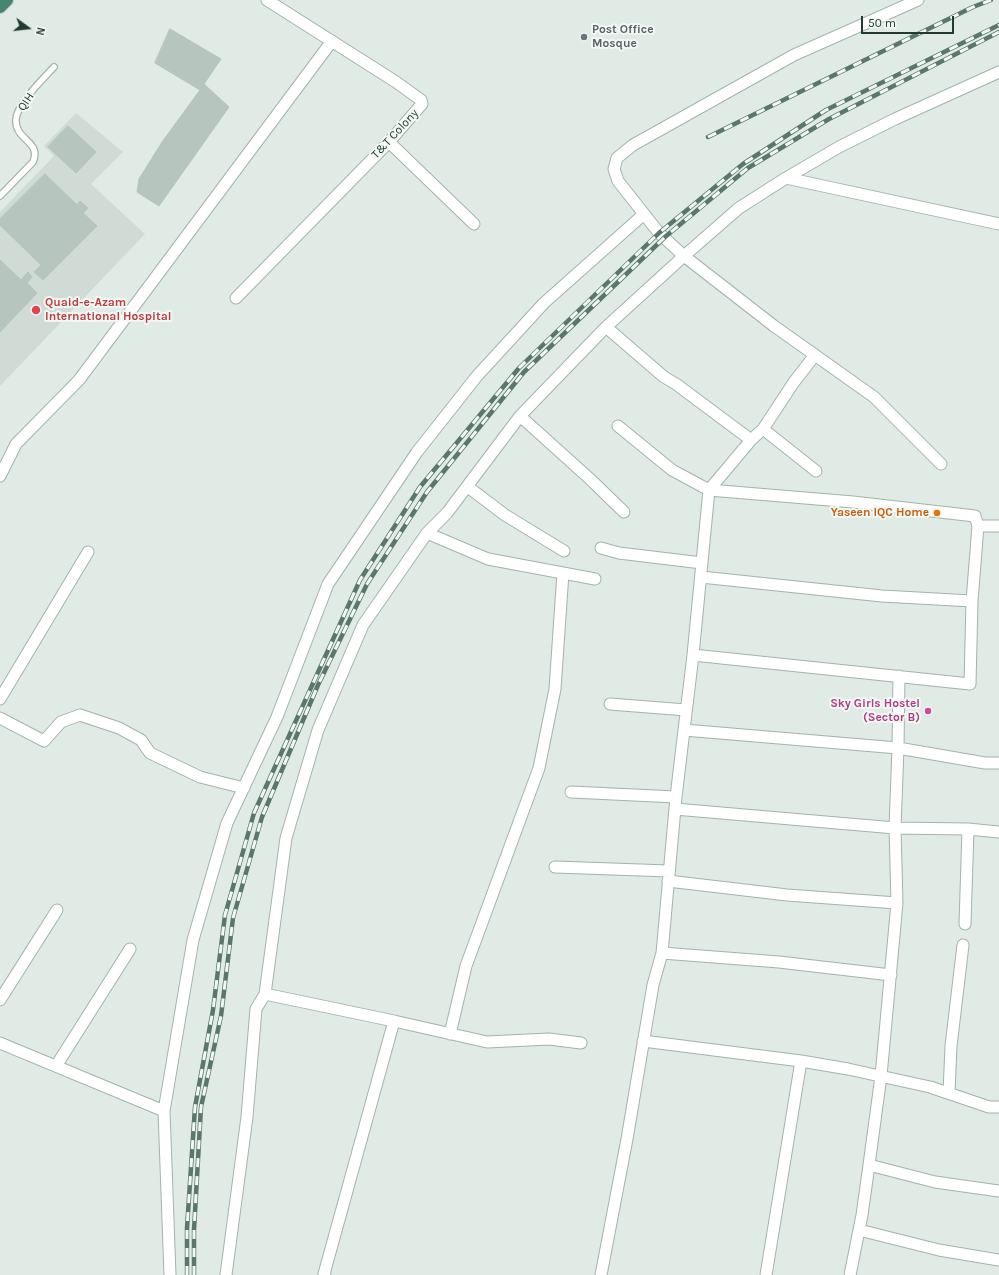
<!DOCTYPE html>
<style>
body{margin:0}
#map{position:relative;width:999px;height:1275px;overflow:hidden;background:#e0ebe5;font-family:Karla,sans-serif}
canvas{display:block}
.north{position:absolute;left:8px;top:8px;width:40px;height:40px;-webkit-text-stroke:3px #f1f8f4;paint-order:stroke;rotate:105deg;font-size:11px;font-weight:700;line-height:16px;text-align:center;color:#213b32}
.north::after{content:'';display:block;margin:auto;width:14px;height:18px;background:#213b32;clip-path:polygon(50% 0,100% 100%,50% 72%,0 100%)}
.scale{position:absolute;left:861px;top:16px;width:93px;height:18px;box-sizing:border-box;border:2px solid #213b32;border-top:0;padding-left:5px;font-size:12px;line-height:14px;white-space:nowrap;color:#213b32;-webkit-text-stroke:3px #f1f8f4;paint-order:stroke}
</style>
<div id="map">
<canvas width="999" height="1275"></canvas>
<div class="north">N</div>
<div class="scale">50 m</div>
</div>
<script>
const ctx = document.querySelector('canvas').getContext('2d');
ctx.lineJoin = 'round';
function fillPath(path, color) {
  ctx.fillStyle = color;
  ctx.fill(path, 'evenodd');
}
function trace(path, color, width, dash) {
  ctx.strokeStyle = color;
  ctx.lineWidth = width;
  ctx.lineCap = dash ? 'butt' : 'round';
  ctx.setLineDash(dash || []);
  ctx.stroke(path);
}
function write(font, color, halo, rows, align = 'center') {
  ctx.font = font + ' Karla,sans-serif';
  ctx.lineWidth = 4;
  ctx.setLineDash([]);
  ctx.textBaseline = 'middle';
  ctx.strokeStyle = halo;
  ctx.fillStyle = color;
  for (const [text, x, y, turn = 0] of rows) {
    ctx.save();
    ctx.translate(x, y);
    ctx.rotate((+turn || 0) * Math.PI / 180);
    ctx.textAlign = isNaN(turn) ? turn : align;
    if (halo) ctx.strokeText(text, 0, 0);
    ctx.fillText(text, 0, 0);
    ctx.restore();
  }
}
const built = new Path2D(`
 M76,113L123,152L91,184L145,234L0,386V212L54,156L44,146Z`);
const building = new Path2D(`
 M170,29L221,59L204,84L229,107L159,206L137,192L139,179L162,142L200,90L155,63Z
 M68,126L96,152L76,173L48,147Z
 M45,174L77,205L80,201L88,208L83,213L97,226L43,280L34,272L41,265L0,225V219Z
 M0,260L21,280L28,272L32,277L27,283L37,293L0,332Z`);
const service = new Path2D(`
 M0,196L33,162C42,141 14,140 16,119C17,104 43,79 54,67`);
const minor = new Path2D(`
 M918,0L794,55L633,145L617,158L614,169L618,181L659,233L684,256L774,326L874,397L941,464
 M389,142L474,224
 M786,178L999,224
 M236,298L389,142L422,104L421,100L396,82L267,0
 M606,327L664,377L676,384L751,440
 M520,416L590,479L624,512
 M618,426L672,470L709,490L853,502L975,516L978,526H999
 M763,429L816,471
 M0,476L16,444L79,380L332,41
 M468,487L505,515L564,551
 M427,533L488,559L595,579
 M601,548L619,553L702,563
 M701,577L882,596L972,601L978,526
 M693,655L970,684L972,601
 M0,699L88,552
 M610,704L686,710
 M0,718L44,741L61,722L80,715L119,728L141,740L150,753L200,777L244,788
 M684,730L898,748L985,763H999
 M571,792L676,797
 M675,809L895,828L968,829L999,832
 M555,867L669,871
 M668,881L787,895L897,903
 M965,924L968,829
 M662,953L779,962L891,975
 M265,994L394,1021L324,1274L325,1275
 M0,1000L57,910
 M394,1021L487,1042L549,1039L581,1043
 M450,1034L466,966L539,768L555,689L563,573
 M643,1041L801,1061L848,1069L930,1087L989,1107H999
 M0,1043L164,1111
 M56,1066L130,949
 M949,1093L951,1046L963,945
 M869,1165L935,1182L999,1191
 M859,1230L939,1250L999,1260
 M170,1275L164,1111L193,940L227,823L277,717L328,584L417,452L477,376L544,303L644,214
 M226,1275L247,1117L256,1009L265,994L286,838L318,730L363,625L427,533L447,513L520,416L606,327L684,256L739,208L786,178L839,147L895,119L999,72
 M601,1275L627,1139L653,985L662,953L676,797L693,655L709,490L751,440L763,429L794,382L815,355
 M766,1275L801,1061
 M850,1275L862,1215L869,1165L881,1076L897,903L895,828L898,748L899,676`);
const trunk = new Path2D(`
 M0,7L7,0`);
const rail = new Path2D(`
 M708,137L973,7L991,0
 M187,1275V1228L195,1107L213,1010L225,915L254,813L360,580L420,487L519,368L659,233L743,164L826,110L999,25
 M194,1275V1230L201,1107L221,1016L233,918L262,817L318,685L367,584L427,492L524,372L665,237L748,168L829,119L999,32`);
const markers = [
 [584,37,4,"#6b7280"],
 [36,310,5,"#e0444e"],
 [937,513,4,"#e8710a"],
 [928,711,4,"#d1479c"]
];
const worshipNames = [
 ["Post Office",592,30],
 ["Mosque",592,44]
];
const streetNames = [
 ["QIH",26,102,-56],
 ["T&T Colony",395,134,-47]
];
const healthNames = [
 ["Quaid-e-Azam",45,303],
 ["International Hospital",45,317]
];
const foodNames = [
 ["Yaseen IQC Home",929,513]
];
const hotelNames = [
 ["Sky Girls Hostel",920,704],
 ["(Sector B)",920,718]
];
fillPath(built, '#cfdbd4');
fillPath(building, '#b6c6be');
trace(building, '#b3c5bb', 1);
trace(service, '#a3b3ac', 8);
trace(minor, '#a3b3ac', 13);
trace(trunk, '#c1c8c6', 14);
trace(service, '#fff', 5.5);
trace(minor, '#fff', 11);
trace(trunk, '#498470', 12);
trace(rail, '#5b776d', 4.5);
trace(rail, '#f1f8f4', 3, [9]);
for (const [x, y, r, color] of markers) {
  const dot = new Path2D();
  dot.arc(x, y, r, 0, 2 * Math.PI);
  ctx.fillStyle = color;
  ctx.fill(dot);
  trace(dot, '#f1f8f4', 1.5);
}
write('bold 12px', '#5b616d', '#f1f8f4', worshipNames, 'left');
write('12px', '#213b32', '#f1f8f4', streetNames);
write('bold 12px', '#be3a42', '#f1f8f4', healthNames, 'left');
write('bold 12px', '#c56008', '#f1f8f4', foodNames, 'right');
write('bold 12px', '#b23c85', '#f1f8f4', hotelNames, 'right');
</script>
